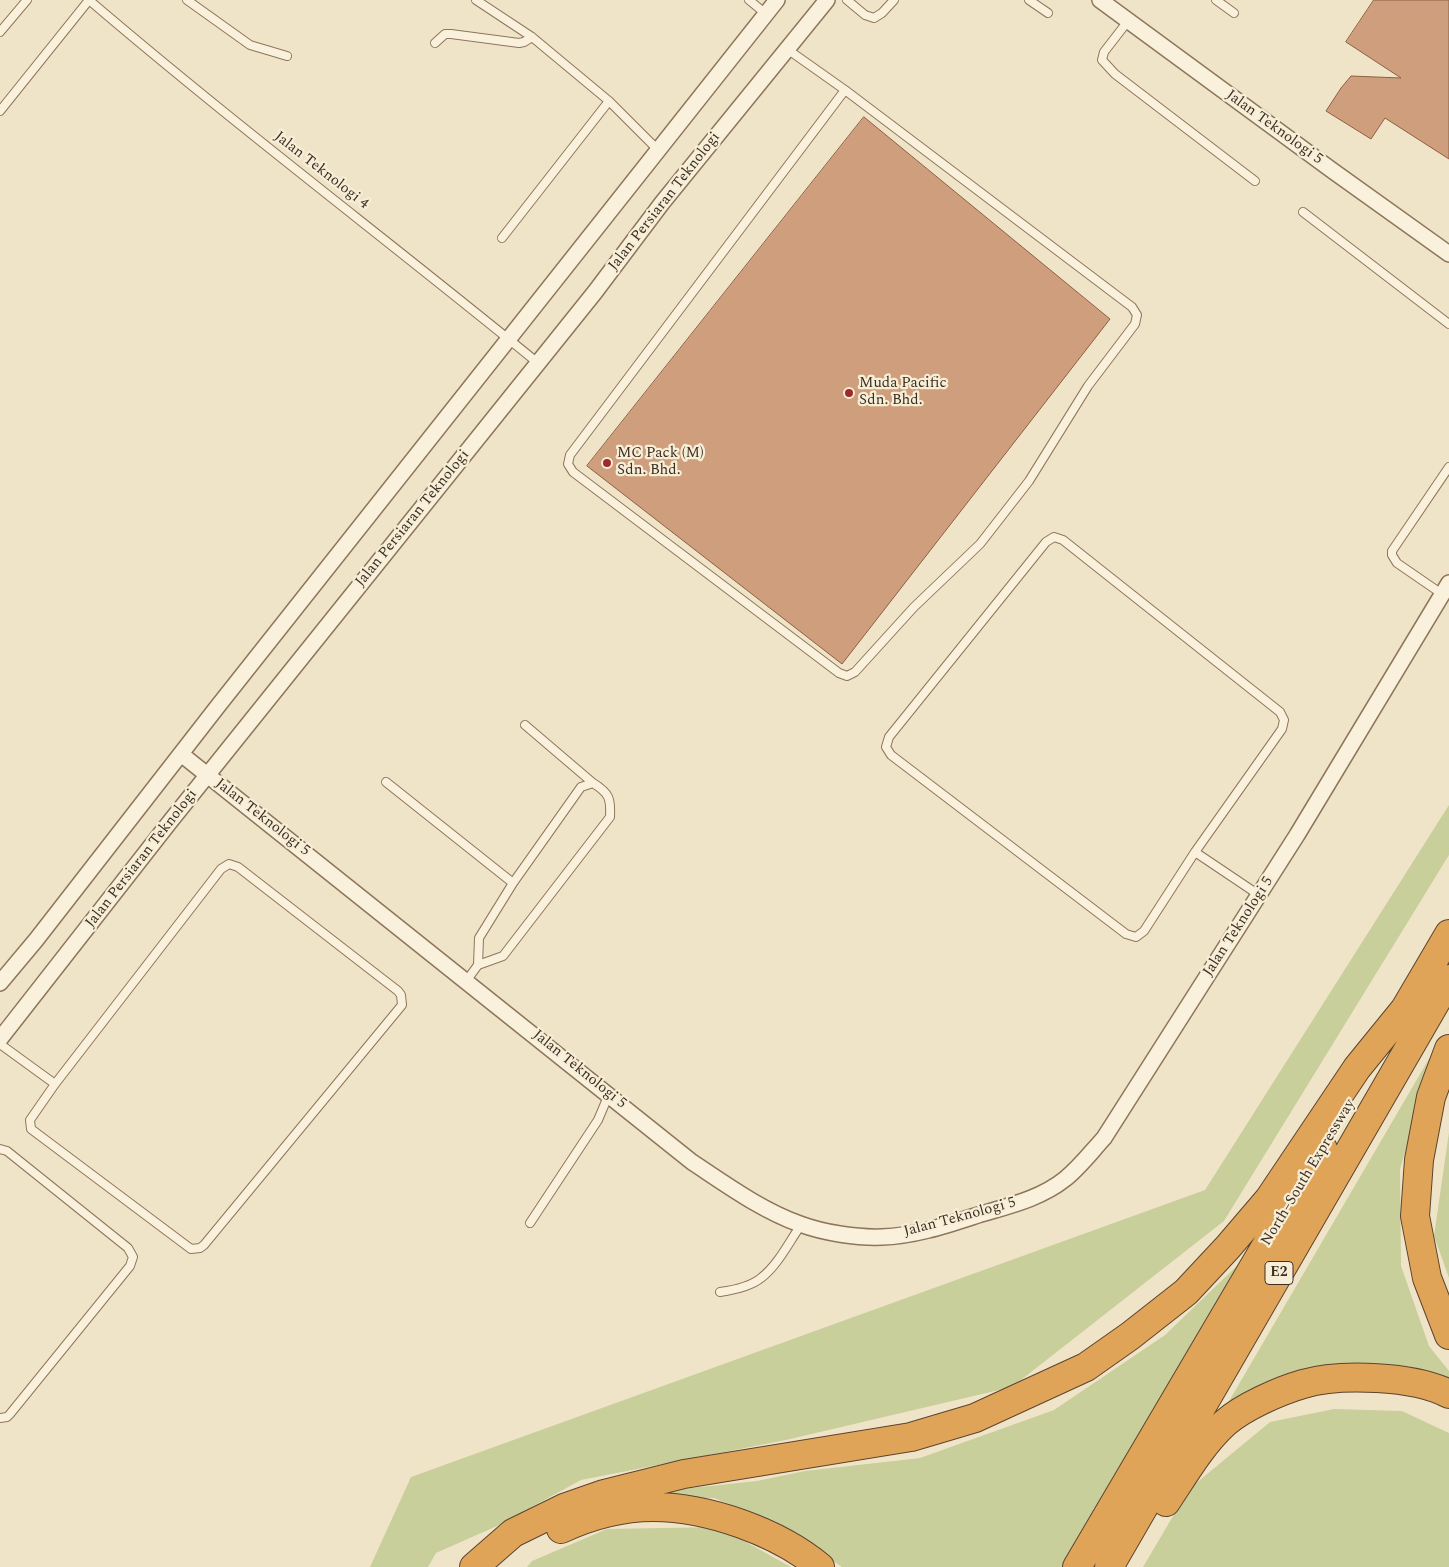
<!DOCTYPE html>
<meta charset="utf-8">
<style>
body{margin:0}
canvas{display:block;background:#f0e4c8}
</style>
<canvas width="1449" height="1567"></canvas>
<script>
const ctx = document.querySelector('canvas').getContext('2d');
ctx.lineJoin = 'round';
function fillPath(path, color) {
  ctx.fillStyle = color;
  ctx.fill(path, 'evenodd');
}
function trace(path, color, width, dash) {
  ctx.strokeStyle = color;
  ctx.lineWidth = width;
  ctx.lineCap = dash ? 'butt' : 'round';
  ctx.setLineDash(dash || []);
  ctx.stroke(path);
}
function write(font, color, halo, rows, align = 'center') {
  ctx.font = font + ' Spectral,serif';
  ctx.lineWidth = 4.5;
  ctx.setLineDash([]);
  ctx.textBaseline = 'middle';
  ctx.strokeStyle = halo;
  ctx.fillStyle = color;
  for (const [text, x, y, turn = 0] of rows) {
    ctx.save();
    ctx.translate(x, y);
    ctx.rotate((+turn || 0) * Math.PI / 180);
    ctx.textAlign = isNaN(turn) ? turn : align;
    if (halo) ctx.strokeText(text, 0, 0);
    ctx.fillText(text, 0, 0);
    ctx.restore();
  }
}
const green = new Path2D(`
 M1449,805V855L1224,1221L1012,1387L786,1440L581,1480L497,1526L436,1553L428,1567H370L411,1477L1205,1190Z
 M1437,1045L1400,1169L1401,1266L1429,1346L1449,1371V1394L1392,1371L1218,1420Z
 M1449,1132V1278L1434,1236Z
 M1242,1261L1065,1567H842L780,1525L714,1498H643L644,1493L757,1481L805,1471L920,1458L1054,1410L1165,1335Z
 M1334,1409L1402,1411L1449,1433V1567H1143L1189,1489L1270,1422Z
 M719,1527L791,1567H527L532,1561L607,1529Z`);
const building = new Path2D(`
 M1374,0H1449V159L1385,118L1371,139L1326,111L1341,88L1351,76L1401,78L1346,42Z
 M864,117L1110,319L842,664L587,466Z`);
const lane = new Path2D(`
 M187,0L250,45L287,56
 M476,0L532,37L609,101L658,150
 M749,0L766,14
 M847,0L865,15L874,18L882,13L894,0
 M1029,0L1048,13
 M1216,0L1234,13
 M1128,21L1104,52L1102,60L1115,74L1255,181
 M0,32L27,0
 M435,43L445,34H451L519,43L524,42L532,37
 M787,49L845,90L1132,307L1137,315L1135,324L1088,386L1029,481L980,544L914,607L855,672L847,676L839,673L573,472L568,464L570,455L845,90
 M0,111L89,0C235,125 389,241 538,363
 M1303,212L1449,324
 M502,238L609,101
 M1054,537L1063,540L1280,712L1284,720L1282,729L1195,852L1144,931L1136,937L1126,934L891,755L886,747L889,737L1046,542Z
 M1442,594L1397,563L1392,555V551L1449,467
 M525,725L593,783
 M386,782L513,883
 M1195,852L1259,895
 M229,864L238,867L398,991L401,995L402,1005L204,1245L200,1248L191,1249L31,1129L30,1120L55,1084L221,869Z
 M467,980L478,965L503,956L610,817C611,798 609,793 593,783L581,787L513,883L479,938L478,965
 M0,1044L55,1084
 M0,1149L7,1151L128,1248L133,1257L130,1266L10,1414L7,1417L0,1418
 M530,1223L598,1120L609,1094
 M720,1292C734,1290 750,1287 761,1278C778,1265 789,1242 801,1225`);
const street = new Path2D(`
 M1100,0L1333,171L1449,254
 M181,754L692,1162C727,1185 761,1210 800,1224C824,1233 858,1238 882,1237C915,1236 947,1225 978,1215C1008,1206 1040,1199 1065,1179C1080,1167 1092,1151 1104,1138L1297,835L1449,583
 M0,983L36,940L218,706L777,0
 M0,1039L169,823L595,292L662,203L827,0`);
const highway = new Path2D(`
 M1399,1019L1449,934
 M1449,1049L1431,1097L1419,1160L1415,1216L1427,1278L1449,1335
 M1166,1502C1184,1475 1201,1445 1225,1423C1243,1407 1279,1391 1303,1384C1340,1373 1415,1376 1449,1394
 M561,1529C589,1516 622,1507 653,1507C708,1507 778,1532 820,1567
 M474,1567L513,1533L564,1508L604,1494L684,1474L911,1437L975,1418L1086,1367L1130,1336L1186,1292L1228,1247L1269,1199L1357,1068L1409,1004
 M1077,1567L1323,1149
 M1109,1567L1449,979`);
const markers = [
 [849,393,5,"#9e2a2b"],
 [607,463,5,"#9e2a2b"]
];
const shields = [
 [1279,1273,28]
];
const shieldNames = [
 ["E2",1279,1273]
];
const streetNames = [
 ["Jalan Teknologi 5",1274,128,36],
 ["Jalan Teknologi 4",321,171,38],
 ["Jalan Persiaran Teknologi",665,202,-52],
 ["Jalan Persiaran Teknologi",413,519,-51],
 ["Jalan Teknologi 5",262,818,38],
 ["Jalan Persiaran Teknologi",142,859,-52],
 ["Jalan Teknologi 5",1239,927,-57],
 ["Jalan Teknologi 5",579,1070,39],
 ["North–South Expressway",1309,1173,-59],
 ["Jalan Teknologi 5",960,1218,-15]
];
const poiNames = [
 ["Muda Pacific",859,384],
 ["Sdn. Bhd.",859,401],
 ["MC Pack (M)",617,454],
 ["Sdn. Bhd.",617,471]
];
fillPath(green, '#c9cf9b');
fillPath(building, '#cf9f7d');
trace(building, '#8d5f41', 1);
trace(lane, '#8d765c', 10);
trace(street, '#8d765c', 18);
trace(highway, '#5b4430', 30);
trace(lane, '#faf1dc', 8);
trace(street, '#faf1dc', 15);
trace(highway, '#e0a458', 28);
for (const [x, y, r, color] of markers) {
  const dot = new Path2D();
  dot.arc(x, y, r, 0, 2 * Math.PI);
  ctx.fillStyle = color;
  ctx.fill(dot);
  trace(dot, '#f7eed8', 2);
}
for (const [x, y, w] of shields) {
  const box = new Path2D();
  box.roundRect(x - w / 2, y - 11.5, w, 23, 4);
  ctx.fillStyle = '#f7eed8';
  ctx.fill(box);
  trace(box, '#3d2e20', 1);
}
write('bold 14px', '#3d2e20', null, shieldNames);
write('15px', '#3d2e20', '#f7eed8', streetNames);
write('15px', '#3d2e20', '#f7eed8', poiNames, 'left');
</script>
